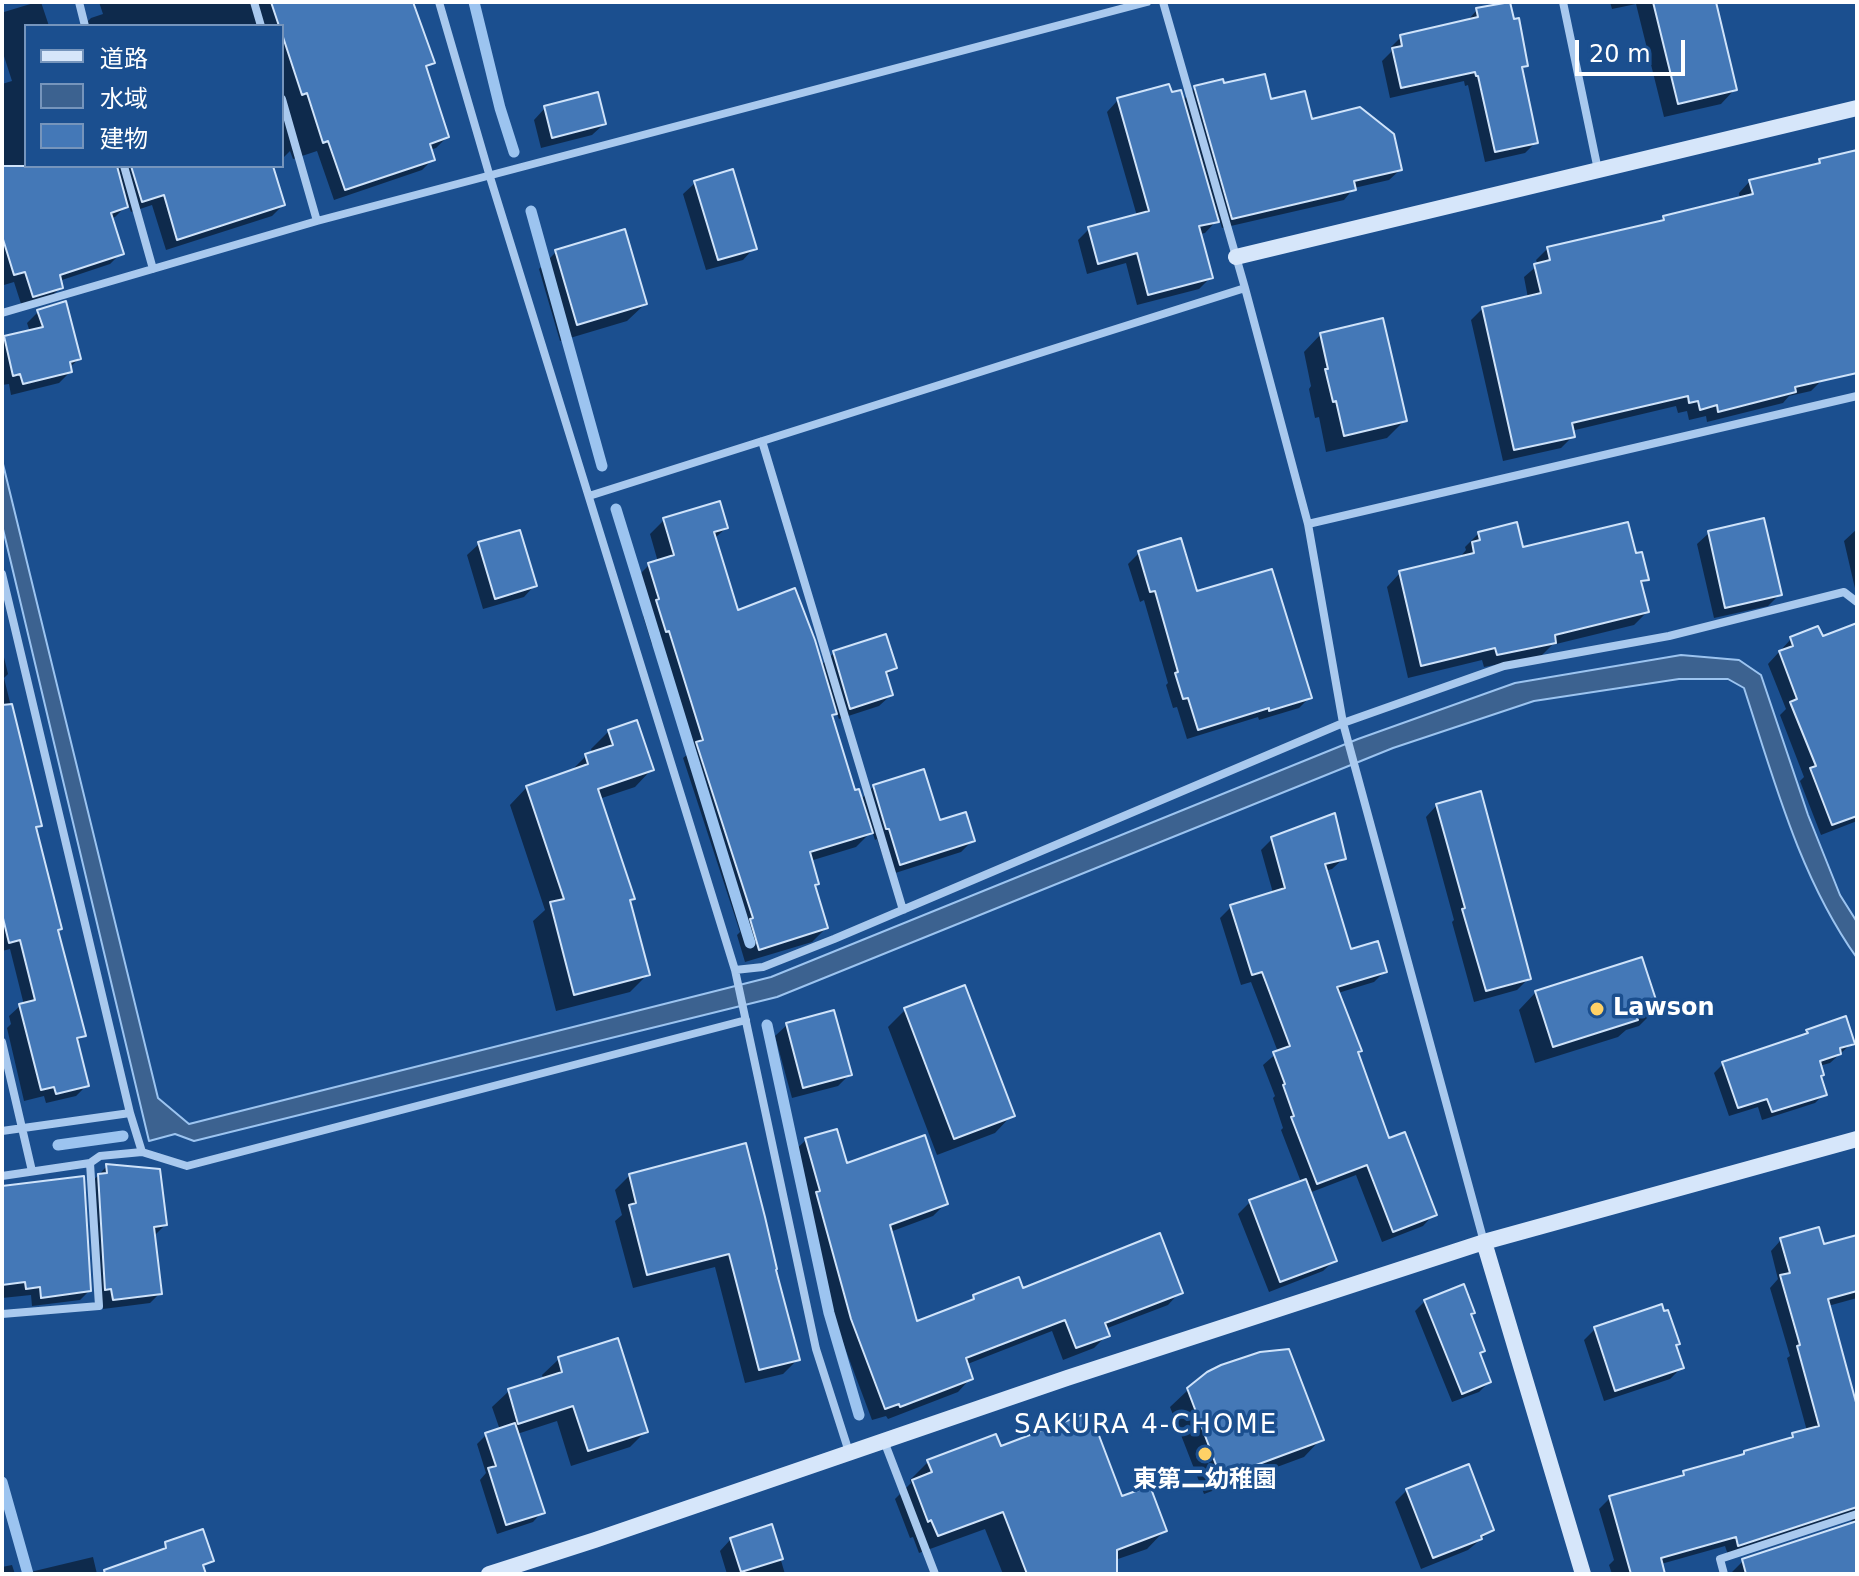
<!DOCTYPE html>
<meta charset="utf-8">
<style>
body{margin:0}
#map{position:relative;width:1859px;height:1576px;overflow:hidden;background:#1b4f8f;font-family:"DejaVu Sans","Noto Sans JP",sans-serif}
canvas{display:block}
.frame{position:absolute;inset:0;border:4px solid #fff;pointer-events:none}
.legend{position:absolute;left:24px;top:24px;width:260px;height:144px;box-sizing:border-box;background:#1b4f8f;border:2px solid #7695bc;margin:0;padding:10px 14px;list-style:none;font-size:24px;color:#fff}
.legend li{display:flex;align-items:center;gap:16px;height:40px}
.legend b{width:40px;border:2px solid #7695bc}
.scale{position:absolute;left:1575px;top:40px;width:110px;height:36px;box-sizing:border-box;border:4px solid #fff;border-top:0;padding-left:10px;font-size:24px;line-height:28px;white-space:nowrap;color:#fff;-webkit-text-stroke:6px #1b4f8f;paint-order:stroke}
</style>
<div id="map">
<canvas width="1859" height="1576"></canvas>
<div class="frame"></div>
<ul class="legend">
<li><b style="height:10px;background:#d6e6fa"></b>道路</li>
<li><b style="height:22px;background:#3c6290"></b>水域</li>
<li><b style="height:22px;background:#4478b7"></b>建物</li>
</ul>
<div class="scale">20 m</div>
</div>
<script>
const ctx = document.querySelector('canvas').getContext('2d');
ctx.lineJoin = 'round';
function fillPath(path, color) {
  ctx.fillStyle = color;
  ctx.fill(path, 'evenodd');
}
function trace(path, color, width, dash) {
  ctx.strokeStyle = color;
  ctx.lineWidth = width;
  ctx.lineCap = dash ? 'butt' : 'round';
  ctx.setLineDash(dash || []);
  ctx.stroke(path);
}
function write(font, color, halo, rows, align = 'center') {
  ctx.font = font + ' "DejaVu Sans","Noto Sans JP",sans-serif';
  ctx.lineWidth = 7;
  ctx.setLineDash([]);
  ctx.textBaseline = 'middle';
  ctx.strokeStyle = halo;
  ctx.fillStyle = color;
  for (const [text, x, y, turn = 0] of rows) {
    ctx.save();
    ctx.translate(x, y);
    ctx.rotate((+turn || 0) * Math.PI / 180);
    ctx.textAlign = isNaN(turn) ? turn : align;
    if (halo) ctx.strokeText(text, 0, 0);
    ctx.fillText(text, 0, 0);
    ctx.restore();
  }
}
const water = new Path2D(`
 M2,460L158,1098L189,1124L771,977L1358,739L1515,683L1681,655L1739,660L1761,675L1808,815L1840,895L1857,922V958C1800,878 1774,780 1744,688L1728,679H1679L1534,701L1393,748L777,997L194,1141L175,1134L149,1141L2,525Z`);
const shadow = new Path2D(`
 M37,2H41L49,26H26V166H272L283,205L272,216L166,250L152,205L131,212L128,204L115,217L110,219L121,253L110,264L59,281L61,287L50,298L22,307L14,282L4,285L2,277V84L12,81L2,50V15L4,12Z
 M99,2H394L433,62L425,70L447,137L436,148L430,150L433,159L422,170L334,200L317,151L293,159L290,151L282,159V26H83L91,18L103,14Z
 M1610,2H1714L1735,89L1721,104L1664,117L1636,4L1612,9Z
 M1477,10L1512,21L1526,65L1520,71L1536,142L1525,153L1485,162L1468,85L1465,86L1464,81L1390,98L1382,61L1391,52V47L1401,37L1467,21Z
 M1222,86L1270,101L1400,170L1389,180L1354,188L1344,200L1222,228L1219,218L1205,233L1199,234L1211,277L1199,289L1137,305L1126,263L1087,274L1078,240L1089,229L1137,216L1107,112L1118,100L1170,95L1182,101L1195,88Z
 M545,108L604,124L592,135L541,148L534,120Z
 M1857,152V370L1822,380L1811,391L1789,396L1783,403L1707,422L1706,416L1689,420L1687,411L1678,413L1676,406L1571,431L1573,436L1561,448L1503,461L1471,320L1483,308L1528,298L1524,277L1538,265L1536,260L1548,248L1658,223L1664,217L1740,199L1739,193L1750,181L1815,166L1820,161Z
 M695,183L754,248L743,260L706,270L683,194Z
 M556,252L645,304L627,321L560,341L539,269Z
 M38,312L79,359L69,368L70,372L59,383L11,395L9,384L2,385V341L5,338L30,332L27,323Z
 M1321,334L1404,421L1387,438L1326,452L1319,417L1315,418L1309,389L1311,386L1304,352Z
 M719,504L726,528L714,539L737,612L820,666L834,653L885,637L894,668L886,676L891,695L879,706L839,719L836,711L831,717L854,793L860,800L874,786L972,841L961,852L889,875L877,839L875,840L872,831L856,847L810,861L817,884L814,887L826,928L812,942L745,962L737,935L740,932L683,758L689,753L656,644L652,645L643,616L645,613L635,579L649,565L658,562L650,534L664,520Z
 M1857,529V597L1844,541Z
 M519,532L535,585L524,597L483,609L467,555L479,544Z
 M1479,533L1522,549L1646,579L1640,585L1647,612L1634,625L1552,645L1541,656L1484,667L1482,660L1408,678L1387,587L1400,573L1460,557L1466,550L1465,547Z
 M1709,533L1780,594L1768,606L1714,618L1697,544Z
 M1179,541L1196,594L1309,698L1299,708L1259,720L1258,717L1187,739L1177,707L1173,708L1166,685L1168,683L1144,600L1140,602L1128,564L1139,553Z
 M1791,639L1857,695V821L1821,835L1800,781L1804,777L1780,715L1786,709L1768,664Z
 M2,649L8,674L4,678L40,825L35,830L60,929L57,932L84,1035L76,1043L86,1086L76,1096L46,1103L44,1096L24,1101L7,1028L11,1024L9,1016L20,1006L24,1005L10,949L2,951Z
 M609,731L652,769L635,787L599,799L632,898L628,902L647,975L630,992L556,1011L533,921L545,910L510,805L527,787L569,773L586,756L593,754L591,749Z
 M1437,805L1529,978L1517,990L1474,1002L1452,922L1454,920L1426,817Z
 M1272,839L1344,858L1332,869L1325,871L1350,952L1385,971L1374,982L1338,993L1356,1053L1388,1140L1434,1214L1423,1226L1382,1242L1356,1175L1309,1193L1335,1260L1323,1271L1269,1292L1238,1214L1250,1202L1301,1182L1281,1130L1283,1128L1273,1098L1275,1096L1263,1065L1278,1052L1251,982L1241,985L1220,918L1231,907L1273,893L1261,850Z
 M1536,992L1657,1008L1639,1026L1626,1030L1618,1037L1535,1063L1519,1010Z
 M905,1010L1012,1115L995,1133L937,1155L888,1027Z
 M787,1025L849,1075L838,1086L792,1098L775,1036Z
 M1807,1032L1852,1043L1830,1063L1819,1066V1077L1824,1094L1815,1103L1762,1120L1758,1107L1729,1116L1714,1073L1723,1064L1802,1038Z
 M806,1140L846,1166L946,1203L933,1216L890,1232L915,1324L967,1304L974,1297L1022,1290L1180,1292L1168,1305L1105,1329L1107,1335L1094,1348L1063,1360L1052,1331L965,1365L970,1379L958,1392L888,1419L886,1416L872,1420L839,1332L804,1206L807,1203L793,1152Z
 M745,1146L798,1359L783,1374L745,1383L715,1267L633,1288L615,1221L622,1215L615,1190L630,1175Z
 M107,1166L165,1225L155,1235L160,1293L150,1303L103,1309L88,1186Z
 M2,1190L89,1291L80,1300L32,1306L31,1295L2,1298Z
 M1857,1237V1298L1828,1306L1857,1412V1574H1733L1732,1572L1743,1561L1853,1525V1522L1848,1517L1728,1555L1725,1546L1661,1564L1663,1574H1612L1609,1565L1614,1560L1599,1509L1610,1498L1678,1479L1684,1473L1786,1441L1793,1435L1807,1431L1787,1358L1790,1356L1770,1288L1778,1279L1771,1251L1781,1240L1822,1247Z
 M1425,1301L1483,1350L1478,1355L1489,1382L1479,1392L1452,1402L1415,1311Z
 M1663,1314L1681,1368L1670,1379L1604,1401L1584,1340L1595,1329Z
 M559,1359L646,1431L630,1447L571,1466L557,1421L517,1434L542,1512L533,1522L497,1534L480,1480L486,1473L477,1444L486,1435L500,1430L492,1407L509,1391L544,1380L542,1375Z
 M1188,1390L1321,1439L1304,1457L1204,1494L1170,1407Z
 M1000,1449L1121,1499L1165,1530L1147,1549L1115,1560V1574H1003L985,1529L919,1553L913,1537L910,1538L895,1499L911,1483L910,1480L928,1462Z
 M1407,1490L1492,1530L1468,1550L1421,1569L1395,1502Z
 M771,1527L785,1574H727L720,1551L731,1539Z
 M93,1557L97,1574H22Z
 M12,1565L15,1574H2V1567Z`);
const stream = new Path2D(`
 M474,2L500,108L514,152
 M531,211L602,466
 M616,509L750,943
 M767,1025L829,1313L859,1415
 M58,1145L123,1136
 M2,1482L28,1574`);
const building = new Path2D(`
 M271,2H413L435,63L426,66L449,137L430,144L435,160L345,190L328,141L323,143L307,93L302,95L282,34V26H279Z
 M1510,2L1514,19L1519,18L1528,66L1522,67L1538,143L1495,152L1478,76H1476L1475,72L1401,88L1392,48L1402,46L1400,35L1478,17L1476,8Z
 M1653,2H1716L1737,90L1678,104Z
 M1265,74L1271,99L1305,91L1312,119L1360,107L1394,134L1402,170L1354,181L1356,190L1232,219L1194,86L1223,79L1224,83Z
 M1169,84L1172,92L1181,90L1219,222L1199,226L1213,278L1148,295L1137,253L1098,264L1088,227L1149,211L1117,98Z
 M598,92L606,124L552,138L544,106Z
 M1857,150V373L1795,387L1796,392L1718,412L1717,405L1700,410L1698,401L1689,403L1688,396L1572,423L1575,437L1514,450L1482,307L1541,293L1534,264L1550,260L1547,247L1664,220L1663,216L1753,194L1749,180L1820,163L1819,159Z
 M2,166H117L128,207L111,213L124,254L60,275L63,288L33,297L25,272L14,275L2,236Z
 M131,166H273L285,205L177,240L164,195L142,202Z
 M733,169L757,249L718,260L694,181Z
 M625,229L647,304L577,325L555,250Z
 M66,301L81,359L70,362L72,372L23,384L20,374L13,376L4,336L43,327L37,310Z
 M1383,318L1407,421L1344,436L1336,401L1333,402L1325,369H1328L1320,333Z
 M720,501L728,528L714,532L738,610L795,588L815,640L837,714L832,715L855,790L859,789L873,833L810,852L819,884L815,885L828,928L759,950L750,919L753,918L696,742L703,740L669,631L666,632L656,600L659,599L648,563L674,555L663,518Z
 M1764,518L1782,595L1725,608L1708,531Z
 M1517,522L1523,547L1628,522L1636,553L1642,552L1649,580L1641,581L1649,612L1555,635L1556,643L1497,655L1495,648L1421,666L1399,571L1474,553L1472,542L1480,540L1478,532Z
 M520,530L537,586L495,599L478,542Z
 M1181,538L1197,591L1272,569L1312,698L1269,711V708L1198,730L1188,698L1183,699L1175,673L1178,672L1155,591L1150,592L1138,551Z
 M1857,623V816L1832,825L1810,768L1816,766L1790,702L1797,699L1779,651L1793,646L1790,637L1818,626L1823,636Z
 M886,634L897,668L886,672L893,695L850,709L833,651Z
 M12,704L42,826L36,827L62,929L58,930L86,1036L77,1038L89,1086L56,1094L54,1087L41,1090L19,1004L35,1000L20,940L9,943L2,914V705Z
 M637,720L654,770L598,789L635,899L630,900L650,975L574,995L550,902L564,899L526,786L588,764L585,754L613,745L608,730Z
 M924,769L940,820L966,812L975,841L900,865L889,829H886L873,785Z
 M1481,791L1531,979L1486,991L1462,909L1465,908L1436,804Z
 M1335,813L1346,859L1325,864L1351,949L1378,941L1387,972L1337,987L1362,1051L1358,1052L1389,1138L1405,1132L1437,1215L1393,1232L1367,1165L1317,1184L1291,1117L1294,1116L1283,1085L1285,1084L1273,1052L1290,1046L1262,972L1252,975L1230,905L1285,888L1271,837Z
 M1642,957L1659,1009L1636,1016L1638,1020L1553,1047L1535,991Z
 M965,985L1015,1116L954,1139L904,1008Z
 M834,1010L852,1075L803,1088L786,1023Z
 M1846,1016L1855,1044L1840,1048L1841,1054L1820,1061L1824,1075L1821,1076L1827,1095L1772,1112L1767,1099L1738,1108L1722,1062L1808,1033L1806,1030Z
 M837,1129L847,1163L925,1135L948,1204L890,1225L917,1321L974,1299L973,1295L1019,1277L1023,1288L1160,1233L1183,1293L1105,1323L1110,1336L1076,1348L1065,1320L966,1358L973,1379L900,1407L899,1404L885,1409L851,1319L816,1192L820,1191L805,1138Z
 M746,1143L765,1217L777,1269L776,1270L800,1360L759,1370L729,1254L647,1275L629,1205L636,1203L629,1174Z
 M106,1164L160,1169L167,1225L154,1227L162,1294L113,1300L111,1289L105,1290L98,1174L107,1173Z
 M84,1176L91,1291L41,1298L40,1287L26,1289L25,1282L2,1285V1186Z
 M1306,1179L1337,1261L1280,1282L1249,1200Z
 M1819,1227L1824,1244L1857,1235V1291L1828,1299L1857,1406V1507L1738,1546L1736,1537L1661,1558L1665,1574H1631L1609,1496L1684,1475L1683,1471L1744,1454V1451L1793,1437L1792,1433L1819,1426L1797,1346L1800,1345L1780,1275L1790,1273L1780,1238Z
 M1464,1284L1475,1313L1471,1314L1485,1351L1480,1353L1491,1382L1462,1394L1424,1300Z
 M1662,1304L1664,1311L1668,1310L1680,1344L1676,1345L1684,1368L1615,1391L1594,1327Z
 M618,1338L648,1432L588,1451L573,1406L518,1424L508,1389L562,1372L558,1357Z
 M1289,1349L1324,1440L1221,1478L1187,1388L1207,1372L1221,1365L1260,1352Z
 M1090,1412L1122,1496L1150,1486L1167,1531L1117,1550V1574H1027L1003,1512L938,1536L931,1520L928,1522L912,1480L932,1472L927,1460L996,1434L1001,1446Z
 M515,1423L545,1513L506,1525L488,1468L496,1466L485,1433Z
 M1469,1464L1494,1530L1481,1536L1482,1539L1433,1558L1406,1489Z
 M1857,1521V1574H1746L1742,1559Z
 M772,1524L783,1559L741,1572L730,1538Z
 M203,1529L214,1561L203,1565L206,1574H105L104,1570L166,1548L165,1542Z`);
const street = new Path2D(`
 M79,2L85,26
 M254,2L261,26
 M439,2L490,177L735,970L816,1349L849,1452
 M1163,2L1245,288L1308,524L1343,723L1484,1242
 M1563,2L1598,170
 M282,99L317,221
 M124,166L153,269
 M2,313L317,221L1147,2
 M762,441L903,910
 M589,496L1245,288
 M1308,524L1857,396
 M2,574L130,1113L2,1131
 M735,970L763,967L834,939L1343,723L1504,666L1669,636L1844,592L1857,602
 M2,1042L32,1171
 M130,1113L142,1152
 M2,1176L90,1163L100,1156L142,1152L187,1166L746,1020
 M2,1314L99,1306L90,1163
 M884,1441L935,1574
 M1724,1574L1720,1559L1857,1514`);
const secondary = new Path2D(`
 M1236,257L1857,108
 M1484,1242L1583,1574
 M489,1574L595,1540L1067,1378L1484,1242L1857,1139`);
const markers = [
 [1597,1009,8,"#ffd166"],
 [1205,1454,8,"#ffd166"]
];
const poiNames = [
 ["Lawson",1613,1009],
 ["東第二幼稚園",1205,1481,"center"]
];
const neighbourhoodNames = [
 ["SAKURA 4-CHOME",1146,1426]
];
fillPath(water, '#3c6290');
trace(water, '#9cc4f0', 2);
fillPath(shadow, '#0007');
trace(stream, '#9cc4f0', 11);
fillPath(building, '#4478b7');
trace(building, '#cfe3fa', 2);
trace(street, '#a9c9ee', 8);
trace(secondary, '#d6e6fa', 16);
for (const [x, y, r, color] of markers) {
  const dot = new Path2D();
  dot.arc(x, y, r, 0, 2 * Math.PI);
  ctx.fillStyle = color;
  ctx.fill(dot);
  trace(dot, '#1b4f8f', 3);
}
write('bold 24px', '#fff', '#1b4f8f', poiNames, 'left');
ctx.letterSpacing = '2px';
write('26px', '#fff', '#1b4f8f', neighbourhoodNames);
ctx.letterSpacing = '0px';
</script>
